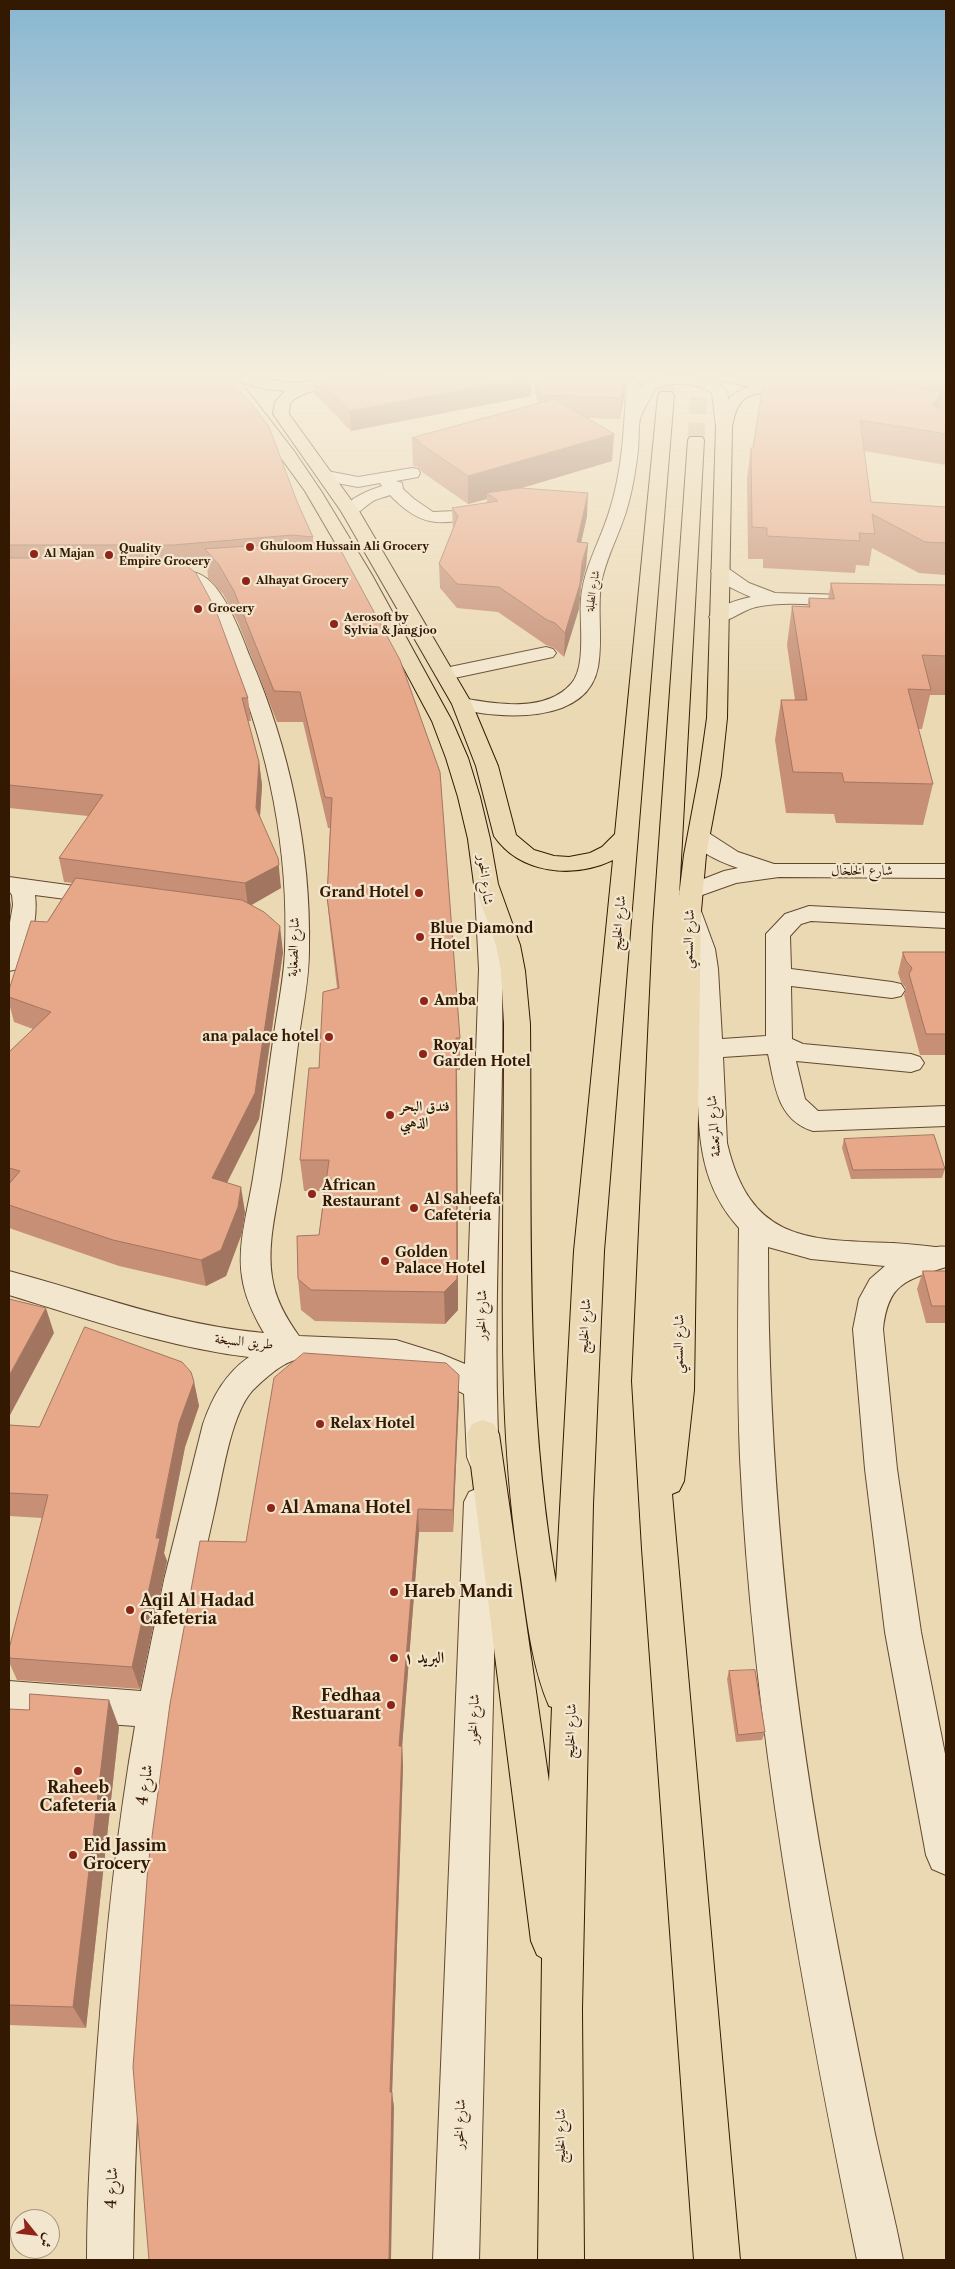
<!DOCTYPE html>
<meta charset="utf-8">
<style>
body{margin:0}
#map{position:relative;width:955px;height:2269px;overflow:hidden;background:#ebd9b4;font-family:"Libre Caslon Text",Amiri,serif}
canvas{display:block}
.frame{position:absolute;inset:0;border:10px solid #341902;pointer-events:none}
.north{position:absolute;left:10px;top:2209px;width:50px;height:50px;box-sizing:border-box;background:#f2e6ce;border:1px solid #a6947c;border-radius:50%;rotate:119deg;font-size:14px;font-weight:700;line-height:20px;text-align:center;color:#341902}
.north::after{content:'';display:block;margin:auto;width:18px;height:22px;background:#8f2418;clip-path:polygon(50% 0,100% 100%,50% 72%,0 100%)}
</style>
<div id="map">
<canvas width="955" height="2269"></canvas>
<div class="frame"></div>
<div class="north">ش</div>
</div>
<script>
const ctx = document.querySelector('canvas').getContext('2d');
ctx.lineJoin = 'round';
function trace(path, color, width, dash) {
  ctx.strokeStyle = color;
  ctx.lineWidth = width;
  ctx.lineCap = dash ? 'butt' : 'round';
  ctx.setLineDash(dash || []);
  ctx.stroke(path);
}
function fillPath(path, color) {
  ctx.fillStyle = color;
  ctx.fill(path, 'evenodd');
}
function write(font, color, halo, rows, align = 'center') {
  ctx.font = font + ' "Libre Caslon Text",Amiri,serif';
  ctx.lineWidth = 4.5;
  ctx.setLineDash([]);
  ctx.textBaseline = 'middle';
  ctx.strokeStyle = halo;
  ctx.fillStyle = color;
  for (const [text, x, y, turn = 0] of rows) {
    ctx.save();
    ctx.translate(x, y);
    ctx.rotate((+turn || 0) * Math.PI / 180);
    ctx.textAlign = isNaN(turn) ? turn : align;
    if (halo) ctx.strokeText(text, 0, 0);
    ctx.fillText(text, 0, 0);
    ctx.restore();
  }
}
const majorTunnel = new Path2D(`
 M666,395L668,377
 M696,440L700,377`);
const minor = new Path2D(`
 M618,377H633L641,387C652,369 715,374 727,391L732,426L730,429H718L716,426L712,393C695,382 674,381 655,389C651,398 643,409 640,419C638,429 639,440 638,450C636,468 633,487 628,505C621,532 606,556 601,584C597,611 603,639 598,667C587,726 498,719 455,708L452,704L455,700L462,698C496,704 545,713 571,684C587,667 579,621 581,599C584,566 601,540 610,509C622,471 624,431 626,392V386Z
 M412,468L418,469L420,473L418,477L396,481L402,483L403,489L414,499L433,512L456,511L489,503L495,504L498,508L495,512C449,523 427,534 390,495C385,497 380,498 375,500C363,506 358,518 344,515L341,511C351,497 367,491 382,486L380,483L358,487L321,480L319,476L321,472L327,471L358,477Z
 M720,566L726,567L749,583L775,593L846,595L853,597L855,601L853,605L846,607C816,605 785,601 756,607C741,610 728,625 712,621L709,617C718,605 737,600 751,597C737,591 720,584 711,571L714,567Z
 M176,568C185,570 195,571 203,576C225,589 241,634 250,657C290,749 311,850 309,950C309,979 303,1007 299,1036C293,1083 288,1131 281,1179C276,1211 267,1244 272,1277C275,1299 286,1318 299,1336L396,1340L441,1354L465,1364L479,969L475,893L479,888L487,886L495,888L499,893C510,1081 490,1269 499,1457L495,1467L483,1471L471,1467L467,1457L464,1394C443,1383 422,1370 398,1366C374,1362 349,1364 325,1362C316,1362 301,1358 292,1361C278,1366 262,1381 252,1391C230,1416 222,1480 214,1513C157,1758 137,2008 133,2260H87C87,2191 92,2122 97,2053C105,1943 116,1834 135,1726L9,1717V1681L141,1691L164,1580L203,1424C213,1396 225,1374 249,1357C166,1347 88,1319 9,1295V1271C95,1294 174,1325 264,1333C254,1316 245,1298 242,1277C237,1244 248,1210 253,1178C261,1130 267,1082 274,1034C278,1006 284,978 285,950C289,851 269,750 231,659C223,638 214,616 202,597C192,579 174,583 167,573L170,569Z
 M546,647L553,649L556,653L553,657L445,680L438,678L435,674L438,670L445,668Z
 M699,830L707,832L738,852L774,864H946V878L779,877L736,883L691,899L683,897L679,892L683,887L724,871L738,868C720,862 698,852 688,837L691,832Z
 M9,877L104,890L112,892L116,897L112,902L104,904L35,895C38,918 31,948 18,969L9,971V928L13,905L12,895L9,891Z
 M689,904L697,906L701,911L715,949L718,969L722,1039L766,1036V934L785,914L809,906L946,913V928L811,921L801,924L790,936L791,969L892,982L901,984L905,990L901,996L892,998L791,986L792,1039L803,1044L911,1054L920,1057L924,1063L920,1069L911,1072L796,1061L805,1099L818,1111L946,1106V1126L813,1131C777,1120 775,1085 768,1054L723,1057L727,1143C750,1241 806,1240 893,1243C908,1244 921,1245 935,1247C939,1247 942,1246 946,1247V1267C906,1280 888,1283 883,1329L897,1469L921,1632L946,1759V1875L932,1869L926,1855L885,1632L865,1469L853,1329L859,1299L870,1279L885,1266L811,1259L768,1247C768,1462 788,1670 826,1882C841,1966 858,2050 875,2134C884,2176 895,2218 903,2260H857C803,1996 753,1729 740,1458C737,1382 738,1305 739,1228C697,1182 699,1131 697,1073C696,1038 695,1004 694,969L691,949L677,911L681,906Z
 M481,1487L493,1492L498,1502L479,2260H433L464,1502L469,1492Z`);
const major = new Path2D(`
 M222,377H237L294,451L321,491L372,575L452,721L468,758L480,797L490,839L498,884L520,945L525,971L530,1024C532,1210 524,1399 556,1583L574,1251L613,860C573,879 520,874 494,836L476,766L452,704L341,511L273,414L275,402L285,391C272,390 246,388 237,377C256,375 273,382 292,382C322,383 351,374 382,377L379,380L374,382C351,385 306,386 290,403L289,414L359,511L472,704L498,766L516,835L534,850L554,856L569,857L590,853L602,847L615,834L658,395L661,392H671L674,395L604,1251L593,1504L582,2009L584,2260H538L542,1958L537,1955L531,1941L467,1434L472,1424L483,1420L494,1424L499,1434L549,1782L552,1707L549,1706C532,1667 527,1620 521,1578C503,1468 502,1361 503,1250C503,1175 504,1099 504,1024L501,971L496,945L474,884L468,839L458,797L446,758L432,721L354,575L305,491Z
 M716,377C739,375 759,381 779,385C787,386 795,386 803,388L806,391L803,394C785,399 753,384 740,404C735,410 734,419 732,426L727,718L721,775L706,855L701,911L694,1390L684,1481L679,1491L672,1494L740,2260H694L642,1549L632,1381L653,927L688,440L690,437H702L704,440L679,896L684,855L699,775L707,718L716,426C723,406 728,392 750,387L719,380Z`);
const wall = new Path2D(`
 M9,377L298,504L313,537V543L460,1038V1070H457L458,1310L445,1324L315,1321L301,1310L298,1279L319,1235L324,1191H304L300,1160L319,1068L337,988L330,928L327,897L330,828H328L303,722H277L237,620L223,594L208,578L207,564L186,565L248,698L251,721H248L259,762L262,785L260,816L281,888L251,905L283,952L259,1119L227,1183L245,1212L242,1233L226,1276L206,1286L119,1266L9,1228V1052L33,1029L14,1022L9,1003V997L47,922L72,883L64,882L59,858L88,816L9,808Z
 M298,377H532L531,396L351,431L314,393L313,379L302,380Z
 M533,377H625L624,396L620,419L587,418L614,434L612,461L521,488L587,516L581,542L588,543L586,567L581,586L579,609L564,657L554,648L546,645L498,612L457,608L440,588L439,564L453,530L452,508L487,503V499L468,504L422,472L418,467L413,466L412,438L538,404L532,380Z
 M766,377H946V407L945,408L946,409V465L864,451L871,502L946,507V575L919,573L872,548L869,566L856,565L855,573L763,568V559H748L747,478L751,448H753Z
 M831,583L946,585V695H930L922,729H918L933,784L923,825L836,823L834,814L786,813L775,740L781,700H795L787,645L792,606L807,607L809,598L828,599Z
 M903,952H946V1055H920L904,995L906,988L901,982L898,973Z
 M844,1139L945,1169L942,1178L851,1179L842,1148Z
 M923,1271H946V1323H926L917,1289Z
 M194,1382L199,1406L185,1447L164,1553L167,1561L140,1689L17,1680L9,1662V1649L42,1518L9,1516V1425L39,1427Z
 M459,1399L453,1532H419L402,1747L403,1766L392,2094L394,2107L246,1542Z
 M729,1671L765,1732L762,1740L736,1742L727,1679Z
 M9,1709L119,1727L86,2028L9,2025Z`);
const shadedWall = new Path2D(`
 M301,377H313V379L302,380Z
 M532,377L531,396L351,431L350,411Z
 M625,377L624,396L620,419L621,398Z
 M942,392L936,422L932,406Z
 M614,434L612,461L492,497L487,493V499L468,504V476Z
 M588,493L587,516L576,566L577,542Z
 M588,543L586,567L581,586L579,609L564,657L565,633Z
 M259,762L262,785L259,832L256,808Z
 M278,858L281,888L248,907L245,883Z
 M9,896L11,905L9,924Z
 M280,926L283,952L259,1119L216,1204L212,1178Z
 M457,1070L458,1310L445,1324L444,1292Z
 M241,1187L245,1212L242,1233L226,1276L206,1286L201,1260Z
 M46,1308L54,1333L9,1417V1376Z
 M459,1375V1399L453,1532V1510Z
 M194,1382L199,1406L185,1447L164,1553L167,1561L140,1689L132,1667L179,1423Z
 M418,1509L419,1532L402,1747L403,1766L392,2094L394,2107L391,2260H389L390,2092L399,1746Z
 M109,1700L119,1727L86,2028L73,2007Z`);
const building = new Path2D(`
 M9,377H226L255,408L269,427L298,504L313,537L292,535L173,545H9Z
 M316,377H531L350,411Z
 M537,377H625L621,398L541,395Z
 M766,377H857L942,392L932,406L946,409V434L860,420L871,502L946,507V543L925,542L872,514L875,534L859,533L860,541L767,536V528L752,527L751,448H753L764,378Z
 M555,399L614,434L468,476L421,444L418,440L412,438Z
 M521,488L588,493L577,542L588,543L582,562L580,584L565,633L555,623L547,620L499,587L457,584L439,564L458,516L452,508L498,501L487,493Z
 M300,543H314L340,549L400,660L440,772L460,1038H456L457,1279L444,1292L311,1290L298,1279L297,1236L319,1235L329,1160H300L309,1068H319L323,992L339,988L327,897L332,798L325,797L300,692L274,691L234,591L219,565L205,549Z
 M9,558H173L182,562L196,573L215,608L248,698H242L259,762L256,808L278,858L279,865L245,883L59,858L103,795L9,785Z
 M831,583L946,585V656L922,655L931,690L908,689L933,784L844,782L842,773L793,772L781,700H807L792,606L810,607L809,598L834,599Z
 M76,878L242,900L264,912L280,926L255,1093L212,1178L241,1187L238,1207L221,1250L201,1260L113,1240L9,1205V1184L20,1171L9,1168V1052L51,1012L9,997V990L31,921L47,922Z
 M903,952H946V1034H926L909,974L912,968L906,961Z
 M934,1135L945,1169L853,1170L844,1139Z
 M923,1271H946V1306H932Z
 M9,1299L46,1308L9,1376Z
 M85,1327L182,1362L191,1372L194,1382L179,1423L156,1538H160L132,1667L9,1658V1649L48,1495L9,1493V1425L39,1427Z
 M304,1353L446,1363L459,1375L453,1510L418,1509L399,1746H402L390,2092H392L389,2260H149L133,2067L148,1866L170,1704L200,1541L246,1542L274,1378Z
 M755,1670L765,1732L738,1735L729,1671Z
 M30,1694L109,1700L73,2007L9,2005V1709L29,1710Z`);
const markers = [
 [250,547,5,"#8f2418"],
 [34,554,5,"#8f2418"],
 [109,555,5,"#8f2418"],
 [246,581,5,"#8f2418"],
 [198,609,5,"#8f2418"],
 [334,624,5,"#8f2418"],
 [419,893,5,"#8f2418"],
 [420,937,5,"#8f2418"],
 [424,1001,5,"#8f2418"],
 [329,1037,5,"#8f2418"],
 [423,1054,5,"#8f2418"],
 [390,1115,5,"#8f2418"],
 [312,1194,5,"#8f2418"],
 [414,1208,5,"#8f2418"],
 [385,1261,5,"#8f2418"],
 [320,1424,5,"#8f2418"],
 [271,1508,5,"#8f2418"],
 [394,1592,5,"#8f2418"],
 [130,1610,5,"#8f2418"],
 [394,1658,5,"#8f2418"],
 [391,1705,5,"#8f2418"],
 [78,1771,5,"#8f2418"],
 [73,1855,5,"#8f2418"]
];
const farPoinames = [
 ["Ghuloom Hussain Ali Grocery",260,547],
 ["Quality",119,549],
 ["Empire Grocery",119,562],
 ["Al Majan",44,554],
 ["Alhayat Grocery",256,581],
 ["Grocery",208,609],
 ["Aerosoft by",344,618],
 ["Sylvia & Jangjoo",344,631]
];
const farStreetnames = [
 ["شارع الطبلة",593,591,-81]
];
const streetNames = [
 ["شارع الخلخال",862,871],
 ["شارع الخور",485,880,83],
 ["شارع الخليج",619,923,-85],
 ["شارع الستمي",689,939,-88],
 ["شارع الضغاية",294,947,-88],
 ["شارع المرتعشة",714,1126,-94],
 ["شارع الخور",482,1315,-89],
 ["شارع الخليج",585,1326,-87],
 ["طريق السبخة",244,1342,6],
 ["شارع الستمي",679,1344,-89],
 ["شارع الخور",474,1719,-88],
 ["شارع الخليج",571,1731,-88],
 ["شارع الخور",460,2124,-88],
 ["شارع الخليج",561,2136,-90]
];
const poiNames = [
 ["Grand Hotel",409,893,"right"],
 ["Blue Diamond",430,929],
 ["Hotel",430,945],
 ["Amba",434,1001],
 ["ana palace hotel",319,1037,"right"],
 ["Royal",433,1046],
 ["Garden Hotel",433,1062],
 ["فندق البحر",400,1107],
 ["الذهبي",400,1123],
 ["African",322,1186],
 ["Restaurant",322,1202],
 ["Al Saheefa",424,1200],
 ["Cafeteria",424,1216],
 ["Golden",395,1253],
 ["Palace Hotel",395,1269],
 ["Relax Hotel",330,1424]
];
const nearPoinames = [
 ["Al Amana Hotel",281,1508],
 ["Hareb Mandi",404,1592],
 ["Aqil Al Hadad",140,1601],
 ["Cafeteria",140,1619],
 ["البريد ١",404,1658],
 ["Fedhaa",381,1696,"right"],
 ["Restuarant",381,1714,"right"],
 ["Raheeb",78,1788,"center"],
 ["Cafeteria",78,1806,"center"],
 ["Eid Jassim",83,1846],
 ["Grocery",83,1864]
];
const nearStreetnames = [
 ["شارع 4",145,1785,-82],
 ["شارع 4",112,2188,-88]
];
trace(majorTunnel, '#c6b390', 17, [17, 9]);
trace(minor, '#62492e', 2);
trace(major, '#341902', 2);
fillPath(minor, '#f2e6ce');
fillPath(major, '#ebd9b4');
fillPath(wall, '#c79076');
fillPath(shadedWall, '#a27560');
fillPath(building, '#e7a789');
trace(building, '#a27560', 1);
const sky = ctx.createLinearGradient(0, 0, 0, 694);
sky.addColorStop(0, '#88b6d1');
sky.addColorStop(0.54, '#f6eedd');
sky.addColorStop(1, '#f6eedd00');
ctx.fillStyle = sky;
ctx.fillRect(0, 0, 955, 694);
for (const [x, y, r, color] of markers) {
  const dot = new Path2D();
  dot.arc(x, y, r, 0, 2 * Math.PI);
  ctx.fillStyle = color;
  ctx.fill(dot);
  trace(dot, '#f2e6ce', 2);
}
write('bold 11px', '#341902', '#f2e6ce', farPoinames, 'left');
write('11px', '#341902', '#f2e6ce', farStreetnames);
write('14px', '#341902', '#f2e6ce', streetNames);
write('bold 14px', '#341902', '#f2e6ce', poiNames, 'left');
write('bold 16px', '#341902', '#f2e6ce', nearPoinames, 'left');
write('16px', '#341902', '#f2e6ce', nearStreetnames);
</script>
